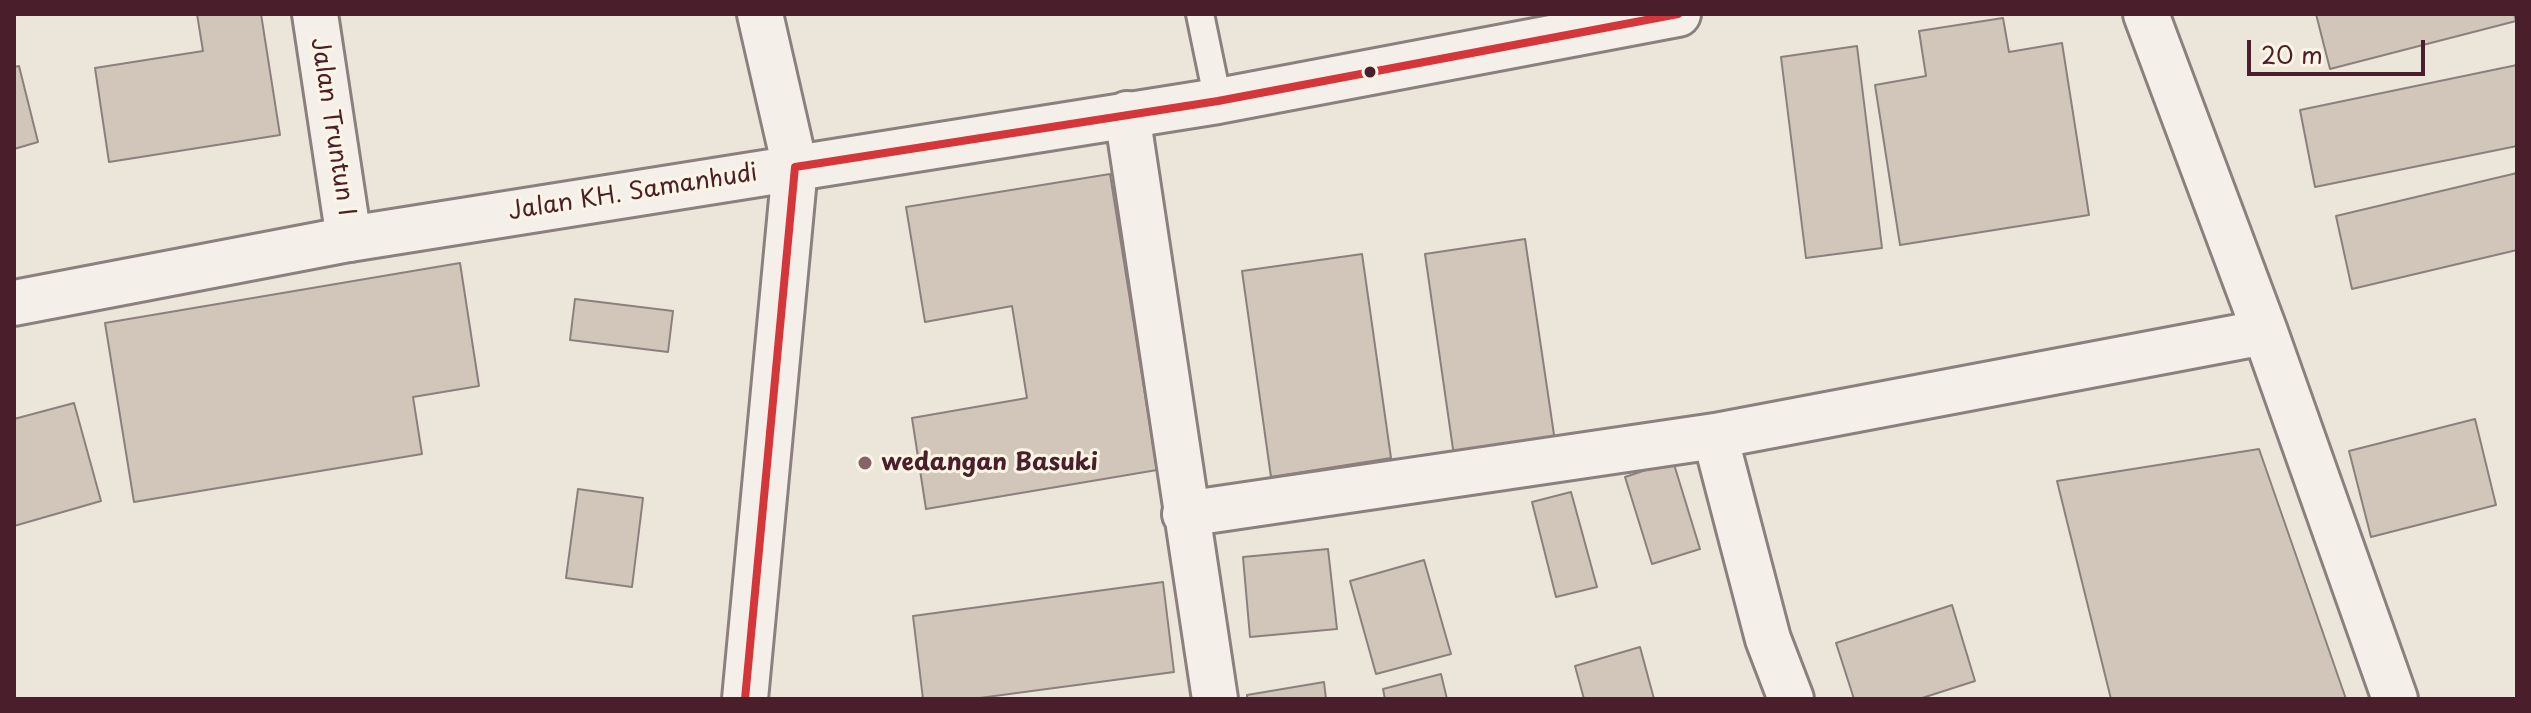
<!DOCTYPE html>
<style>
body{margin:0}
#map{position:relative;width:2531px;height:713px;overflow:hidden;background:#ece5da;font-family:"Playpen Sans",sans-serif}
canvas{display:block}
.frame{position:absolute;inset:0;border:16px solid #4a1f2b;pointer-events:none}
.scale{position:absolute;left:2247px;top:40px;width:178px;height:36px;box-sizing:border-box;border:4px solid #4a1f2b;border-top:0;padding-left:10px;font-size:24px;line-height:28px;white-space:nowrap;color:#4a1f2b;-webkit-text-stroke:6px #fcf5e5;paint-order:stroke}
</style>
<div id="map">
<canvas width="2531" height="713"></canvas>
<div class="frame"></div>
<div class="scale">20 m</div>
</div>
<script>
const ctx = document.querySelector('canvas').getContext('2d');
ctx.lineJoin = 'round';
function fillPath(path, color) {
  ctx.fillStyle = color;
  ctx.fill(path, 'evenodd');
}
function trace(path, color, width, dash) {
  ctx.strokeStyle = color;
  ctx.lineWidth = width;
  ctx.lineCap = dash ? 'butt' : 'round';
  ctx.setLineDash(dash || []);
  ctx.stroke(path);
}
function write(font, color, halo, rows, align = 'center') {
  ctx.font = font + ' "Playpen Sans",sans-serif';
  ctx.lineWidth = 6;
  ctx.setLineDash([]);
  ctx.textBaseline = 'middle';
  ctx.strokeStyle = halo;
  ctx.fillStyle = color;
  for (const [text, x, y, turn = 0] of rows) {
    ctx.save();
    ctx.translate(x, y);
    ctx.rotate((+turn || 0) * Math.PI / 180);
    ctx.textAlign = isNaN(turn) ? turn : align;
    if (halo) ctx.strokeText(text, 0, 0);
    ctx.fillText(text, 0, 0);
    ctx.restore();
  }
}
const building = new Path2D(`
 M197,14H261L280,135L109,162L95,68L203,51Z
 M2316,14H2514L2516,21L2330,69Z
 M2003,18L2009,52L2062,43L2089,215L1900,245L1875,85L1926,76L1919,31Z
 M1857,46L1882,248L1806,258L1781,57Z
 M2517,65V146L2315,187L2300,110Z
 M19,66L38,142L14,149V67Z
 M2517,173V250L2352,289L2336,216Z
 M1110,174L1157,470L926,509L912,418L1027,398L1012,306L925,322L906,207Z
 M1525,239L1557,455L1456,470L1425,254Z
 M1362,254L1391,458L1271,477L1242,271Z
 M460,263L479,386L413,397L422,454L134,502L105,323Z
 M575,299L673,311L668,352L570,340Z
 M74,403L101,501L14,526V419Z
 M2475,419L2496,505L2371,537L2349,451Z
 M2259,449L2346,699H2111L2057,481Z
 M1673,461L1700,549L1652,564L1625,477Z
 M578,489L643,498L632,587L566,578Z
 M1571,492L1597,587L1556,597L1532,502Z
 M1328,549L1337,629L1250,637L1243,557Z
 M1424,560L1451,654L1376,674L1350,581Z
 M1163,582L1174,672L972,699H923L913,616Z
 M1952,605L1975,681L1919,699H1854L1836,643Z
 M1640,647L1654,699H1584L1575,666Z
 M1441,674L1447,699H1385L1383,689Z
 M1324,682L1326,699H1247V695Z`);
const lane = new Path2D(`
 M1200,14L1218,101`);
const street = new Path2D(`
 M315,14L349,239
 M2146,14L2265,332L2395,699
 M1127,114L1215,699
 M1715,436L1768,639L1791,699
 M1185,514L1715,436L2265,332`);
const secondary = new Path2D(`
 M14,303L349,239L1218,101L1678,14
 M745,699L795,167L760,14`);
const bus1 = new Path2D(`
 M745,699L795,167L1218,101L1678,14`);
const markers = [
 [1370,72,7,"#4a1f2b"],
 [865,463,8,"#836468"]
];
const streetNames = [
 ["Jalan Truntun I",332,127,81],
 ["Jalan KH. Samanhudi",633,193,-9]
];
const poiNames = [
 ["wedangan Basuki",881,463]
];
fillPath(building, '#d2c6bb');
trace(building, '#8b807d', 2);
trace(lane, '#8b807d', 32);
trace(street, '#8b807d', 50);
trace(secondary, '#8b807d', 50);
trace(lane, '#f4f0e9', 26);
trace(street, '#f4f0e9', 44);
trace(secondary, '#f4f0e9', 44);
trace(bus1, '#d5363a', 8);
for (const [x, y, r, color] of markers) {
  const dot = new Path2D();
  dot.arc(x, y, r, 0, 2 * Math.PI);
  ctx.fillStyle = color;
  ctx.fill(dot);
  trace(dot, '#fcf5e5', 3);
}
write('24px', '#4a1f2b', '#fcf5e5', streetNames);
write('bold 24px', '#4a1f2b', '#fcf5e5', poiNames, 'left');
</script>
